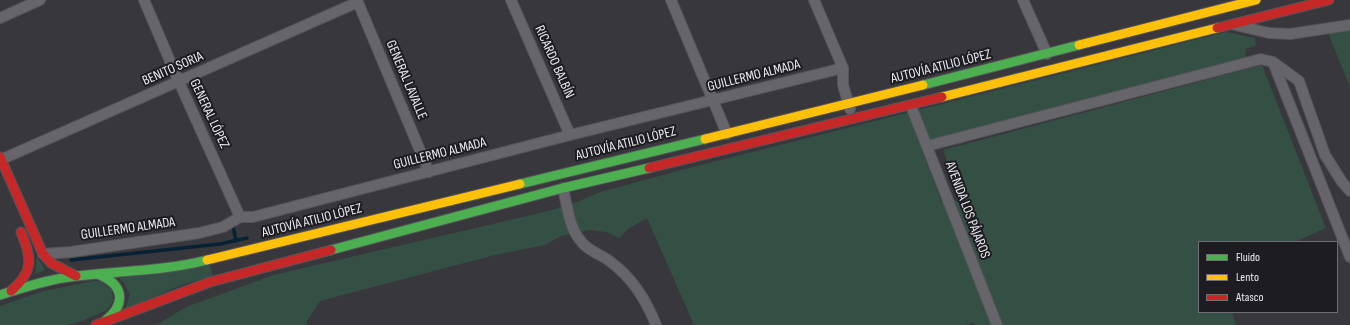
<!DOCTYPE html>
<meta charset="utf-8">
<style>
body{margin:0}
#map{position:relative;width:1350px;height:325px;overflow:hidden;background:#37373c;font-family:"Sofia Sans Condensed",sans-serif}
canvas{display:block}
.legend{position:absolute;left:1198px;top:241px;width:140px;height:72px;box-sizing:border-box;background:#1c1c21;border:1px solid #6f6f75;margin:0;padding:5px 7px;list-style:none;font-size:12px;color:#ebebf2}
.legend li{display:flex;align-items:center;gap:8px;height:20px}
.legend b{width:20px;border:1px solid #6f6f75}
</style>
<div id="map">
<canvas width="1350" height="325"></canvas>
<ul class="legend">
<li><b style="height:5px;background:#4caf50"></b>Fluido</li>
<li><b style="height:5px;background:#ffc107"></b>Lento</li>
<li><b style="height:5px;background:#c62828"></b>Atasco</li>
</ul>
</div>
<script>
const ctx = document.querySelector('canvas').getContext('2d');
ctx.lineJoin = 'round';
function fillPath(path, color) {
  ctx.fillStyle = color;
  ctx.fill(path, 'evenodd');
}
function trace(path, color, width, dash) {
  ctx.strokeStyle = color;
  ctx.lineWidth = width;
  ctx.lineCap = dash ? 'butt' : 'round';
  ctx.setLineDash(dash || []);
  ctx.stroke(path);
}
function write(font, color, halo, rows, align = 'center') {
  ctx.font = font + ' "Sofia Sans Condensed",sans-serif';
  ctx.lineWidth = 4;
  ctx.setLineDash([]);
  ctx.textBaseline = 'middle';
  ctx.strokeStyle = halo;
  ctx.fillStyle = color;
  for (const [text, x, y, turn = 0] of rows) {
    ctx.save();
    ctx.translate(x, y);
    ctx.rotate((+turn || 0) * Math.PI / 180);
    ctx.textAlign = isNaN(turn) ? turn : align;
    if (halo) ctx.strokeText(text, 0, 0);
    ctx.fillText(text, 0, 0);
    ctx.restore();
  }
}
const green = new Path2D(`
 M1350,30V87L1328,33Z
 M1226,32L1255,38L1256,45L1246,49L1245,58L945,137L920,145L941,201H956L964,204L943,150L1262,65L1326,228L1295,242H1199V312H1232L1236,325H974L973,322L967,325H694L647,218L628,229L620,238L606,232L589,230L561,236L545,245L495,255L320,301L306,323L307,325H153L158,324L186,307L273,275L544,212L572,204L600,192L685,169Z
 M37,257L45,270L35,274Z
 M210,265L213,276L184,284L125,309L130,295L124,283L119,278Z
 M94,281H100L112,290L113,301L107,310L82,321L68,325H0V306L43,291Z`);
const stream = new Path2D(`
 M233,226L236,241
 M71,260L220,244L247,238`);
const street = new Path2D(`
 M144,0L179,82L240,217
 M357,0L429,172
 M511,0L570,135
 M671,0L727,134
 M814,0L843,68V85L850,109
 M1023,0L1047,54
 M0,18L40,0
 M1235,25L1269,33L1290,34L1350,25
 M1273,62L1350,257
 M911,106L997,325
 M927,146L1261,59L1273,62L1299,81L1325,155L1342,182L1350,191
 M0,160L358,2
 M563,188C567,205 569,227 580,240C588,252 602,254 612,263C632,278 647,302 656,325
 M43,254L71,252L199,233L223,227L240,217H253L570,135L843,68`);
const fast = new Path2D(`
 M923,85L1079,45
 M520,184L705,139
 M331,250L563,188L649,168
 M97,274C122,283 128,302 106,320
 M0,295C25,287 50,279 77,276C120,271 165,271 207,260`);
const slow = new Path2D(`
 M1079,45L1256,0
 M942,97L1217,28
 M705,139L923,85
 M207,260L520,184`);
const jam = new Path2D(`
 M1217,28L1329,0
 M0,157L43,254L51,263L76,276
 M649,168L942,97
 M11,291C34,271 32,258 21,232
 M96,325L210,282L331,250`);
const streetNames = [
 ["RICARDO BALBÍN",554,62,66],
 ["AUTOVÍA ATILIO LÓPEZ",941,67,-14],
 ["BENITO SORIA",173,69,-24],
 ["GUILLERMO ALMADA",754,76,-14],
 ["GENERAL LAVALLE",406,80,67],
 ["GENERAL LÓPEZ",209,114,65],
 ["AUTOVÍA ATILIO LÓPEZ",626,144,-14],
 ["GUILLERMO ALMADA",440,154,-14],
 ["AVENIDA LOS PÁJAROS",967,210,69],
 ["AUTOVÍA ATILIO LÓPEZ",312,221,-14],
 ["GUILLERMO ALMADA",128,229,-8]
];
fillPath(green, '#344f44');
trace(stream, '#072234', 3.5);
trace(street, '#545459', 12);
trace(fast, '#545459', 11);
trace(slow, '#545459', 11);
trace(jam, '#545459', 11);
trace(street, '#66666a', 10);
trace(fast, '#4caf50', 9);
trace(slow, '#ffc107', 9);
trace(jam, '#c62828', 9);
write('14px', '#ebebf2', '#1c1c21', streetNames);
</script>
